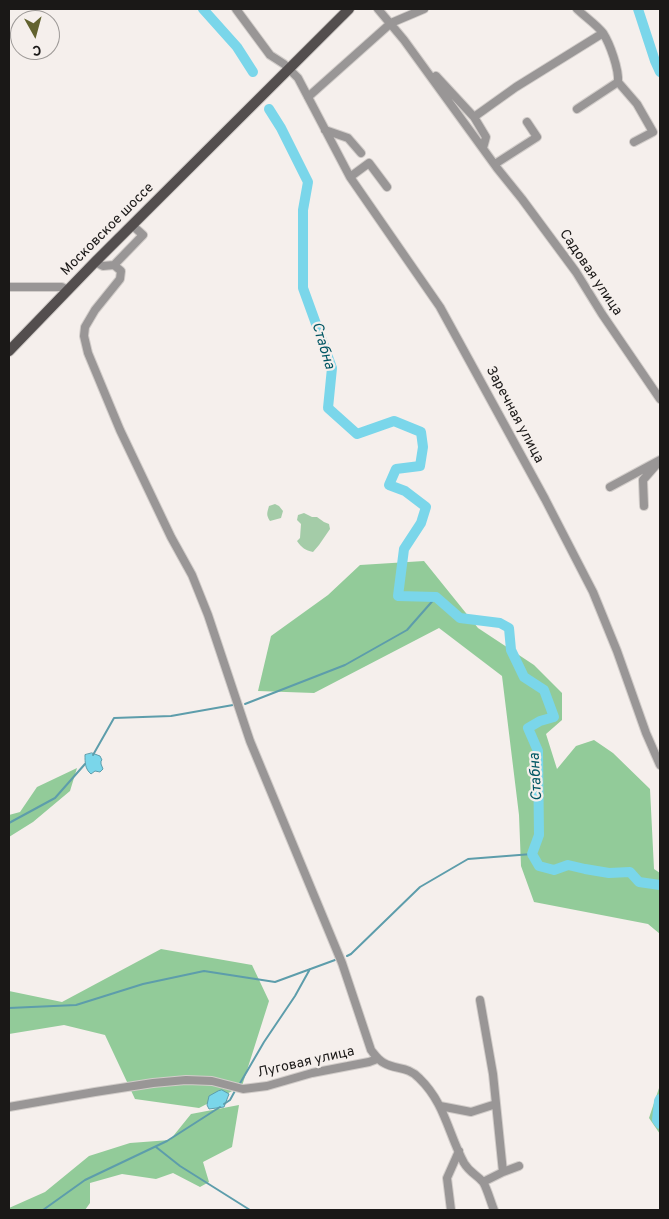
<!DOCTYPE html>
<meta charset="utf-8">
<style>
body{margin:0}
#map{position:relative;width:669px;height:1219px;overflow:hidden;background:#f5efec;font-family:Overpass,sans-serif}
canvas{display:block}
.frame{position:absolute;inset:0;border:10px solid #1a1817;pointer-events:none}
.north{position:absolute;left:10px;top:10px;width:50px;height:50px;box-sizing:border-box;background:#f5efec;border:1px solid #9d9997;border-radius:50%;rotate:173deg;font-size:14px;font-weight:700;line-height:20px;text-align:center;color:#1a1817}
.north::after{content:'';display:block;margin:auto;width:18px;height:22px;background:#62622f;clip-path:polygon(50% 0,100% 100%,50% 72%,0 100%)}
</style>
<div id="map">
<canvas width="669" height="1219"></canvas>
<div class="frame"></div>
<div class="north">С</div>
</div>
<script>
const ctx = document.querySelector('canvas').getContext('2d');
ctx.lineJoin = 'round';
function fillPath(path, color) {
  ctx.fillStyle = color;
  ctx.fill(path, 'evenodd');
}
function trace(path, color, width, dash) {
  ctx.strokeStyle = color;
  ctx.lineWidth = width;
  ctx.lineCap = dash ? 'butt' : 'round';
  ctx.setLineDash(dash || []);
  ctx.stroke(path);
}
function write(font, color, halo, rows, align = 'center') {
  ctx.font = font + ' Overpass,sans-serif';
  ctx.lineWidth = 4.5;
  ctx.setLineDash([]);
  ctx.textBaseline = 'middle';
  ctx.strokeStyle = halo;
  ctx.fillStyle = color;
  for (const [text, x, y, turn = 0] of rows) {
    ctx.save();
    ctx.translate(x, y);
    ctx.rotate((+turn || 0) * Math.PI / 180);
    ctx.textAlign = isNaN(turn) ? turn : align;
    if (halo) ctx.strokeText(text, 0, 0);
    ctx.fillText(text, 0, 0);
    ctx.restore();
  }
}
const green = new Path2D(`
 M275,504L279,506L283,511L281,518L270,521C266,515 267,513 269,506Z
 M304,513L312,517H317L324,522L329,524L330,529L319,545L313,552C305,550 302,548 297,541L300,538L301,524L297,520L298,515Z`);
const forest = new Path2D(`
 M424,561L478,628L534,665L562,693V720L546,734L557,769L576,746L594,740L613,753L650,789L654,869L660,873V934L648,924L534,902L521,866L519,815L502,676L439,628L314,693L258,691L271,636L328,595L360,565Z
 M77,768L70,791L33,822L9,837V815L20,812L37,787Z
 M161,949L252,965L269,1001L242,1086L199,1108L135,1099L105,1035L64,1025L9,1034V991L62,1002Z
 M660,1085V1134L649,1118Z
 M239,1105L232,1147L203,1162L209,1182L200,1187L173,1173L156,1179L122,1174L90,1183V1203L85,1210H9V1208L45,1192L89,1156L130,1143L170,1140L191,1114Z`);
const water = new Path2D(`
 M92,753L100,756L102,760L101,761V764L103,769L100,772L95,771L91,774C85,769 85,763 85,755Z
 M222,1090L229,1094L224,1107L209,1109L207,1105L209,1096L218,1091Z`);
const stream = new Path2D(`
 M245,704L345,665L407,630L436,597
 M93,755L114,718L171,716L233,705
 M9,823L55,798L85,764
 M347,956L351,954L420,887L468,859L532,854
 M9,1008L76,1005L143,984L204,971L275,982L335,960
 M239,1085L264,1042L295,996L310,969
 M224,1104L230,1100L236,1089
 M156,1147L180,1166L250,1210
 M43,1210L85,1180L167,1141L220,1107`);
const river = new Path2D(`
 M203,9L237,47L253,72
 M638,9L655,61L660,72
 M269,109L281,128L308,182L303,210V288L332,368L328,408L357,434L394,421L421,432L423,447L420,466L396,469L389,485L405,491L426,507L421,523L404,549L398,596L436,597L460,618L500,623L509,628L511,650L524,677L544,690L554,717L540,721L528,728L538,751L539,835L532,854L539,866L554,870L568,865L585,869L609,873L630,872L639,882L660,885
 M660,1099L659,1101L657,1120L660,1124`);
const minor = new Path2D(`
 M236,9L270,55L284,64L298,78L350,177L440,307L545,499L593,592L617,651L646,733L660,765
 M378,9L404,40L497,168L522,199L576,272L602,314L660,399
 M577,9C584,16 597,25 603,33C610,44 619,69 618,82L637,104L653,132L634,142
 M436,76L474,117L486,137L483,148
 M308,97L391,23L424,9
 M577,109L618,82
 M474,117L516,87L603,33
 M325,130L348,138L361,153
 M495,164L537,137L527,122
 M350,177L369,163L387,187
 M132,225L143,235L114,265L121,271L120,279L95,310L85,327L84,336L88,353L120,430L171,537L192,575L208,615L250,741L342,963L371,1050C375,1055 378,1060 384,1063C396,1070 408,1066 419,1078C445,1103 448,1133 464,1163C470,1173 476,1174 483,1182C487,1188 491,1203 494,1210
 M95,262L103,266L114,265
 M9,287H62L68,290
 M610,487L660,460
 M644,506L643,480L657,464
 M480,1000L493,1074L503,1172L483,1182
 M440,1106L471,1112L496,1104
 M9,1107L95,1092L153,1083L186,1080L212,1081L243,1089L267,1086L312,1073L369,1062L377,1059
 M503,1172L519,1166
 M451,1210L447,1178L459,1151`);
const major = new Path2D(`
 M9,351L95,262L349,9`);
const streetNames = [
 ["Московское шоссе",108,230,-45],
 ["Садовая улица",590,273,56],
 ["Заречная улица",514,415,62],
 ["Луговая улица",306,1063,-13]
];
const waterNames = [
 ["Стабна",322,346,73],
 ["Стабна",537,777,-93]
];
fillPath(green, '#a4cca8');
fillPath(forest, '#92cb99');
fillPath(water, '#7ad6ea');
trace(water, '#5d9dab', 1);
trace(stream, '#5d9dab', 2);
trace(river, '#7ad6ea', 10);
trace(minor, '#d2cdca', 10);
trace(major, '#d2cdca', 12);
trace(minor, '#999696', 8);
trace(major, '#534e4e', 10);
write('14px', '#1a1817', '#f5efec', streetNames);
write('italic 15px', '#005663', '#f5efec', waterNames);
</script>
